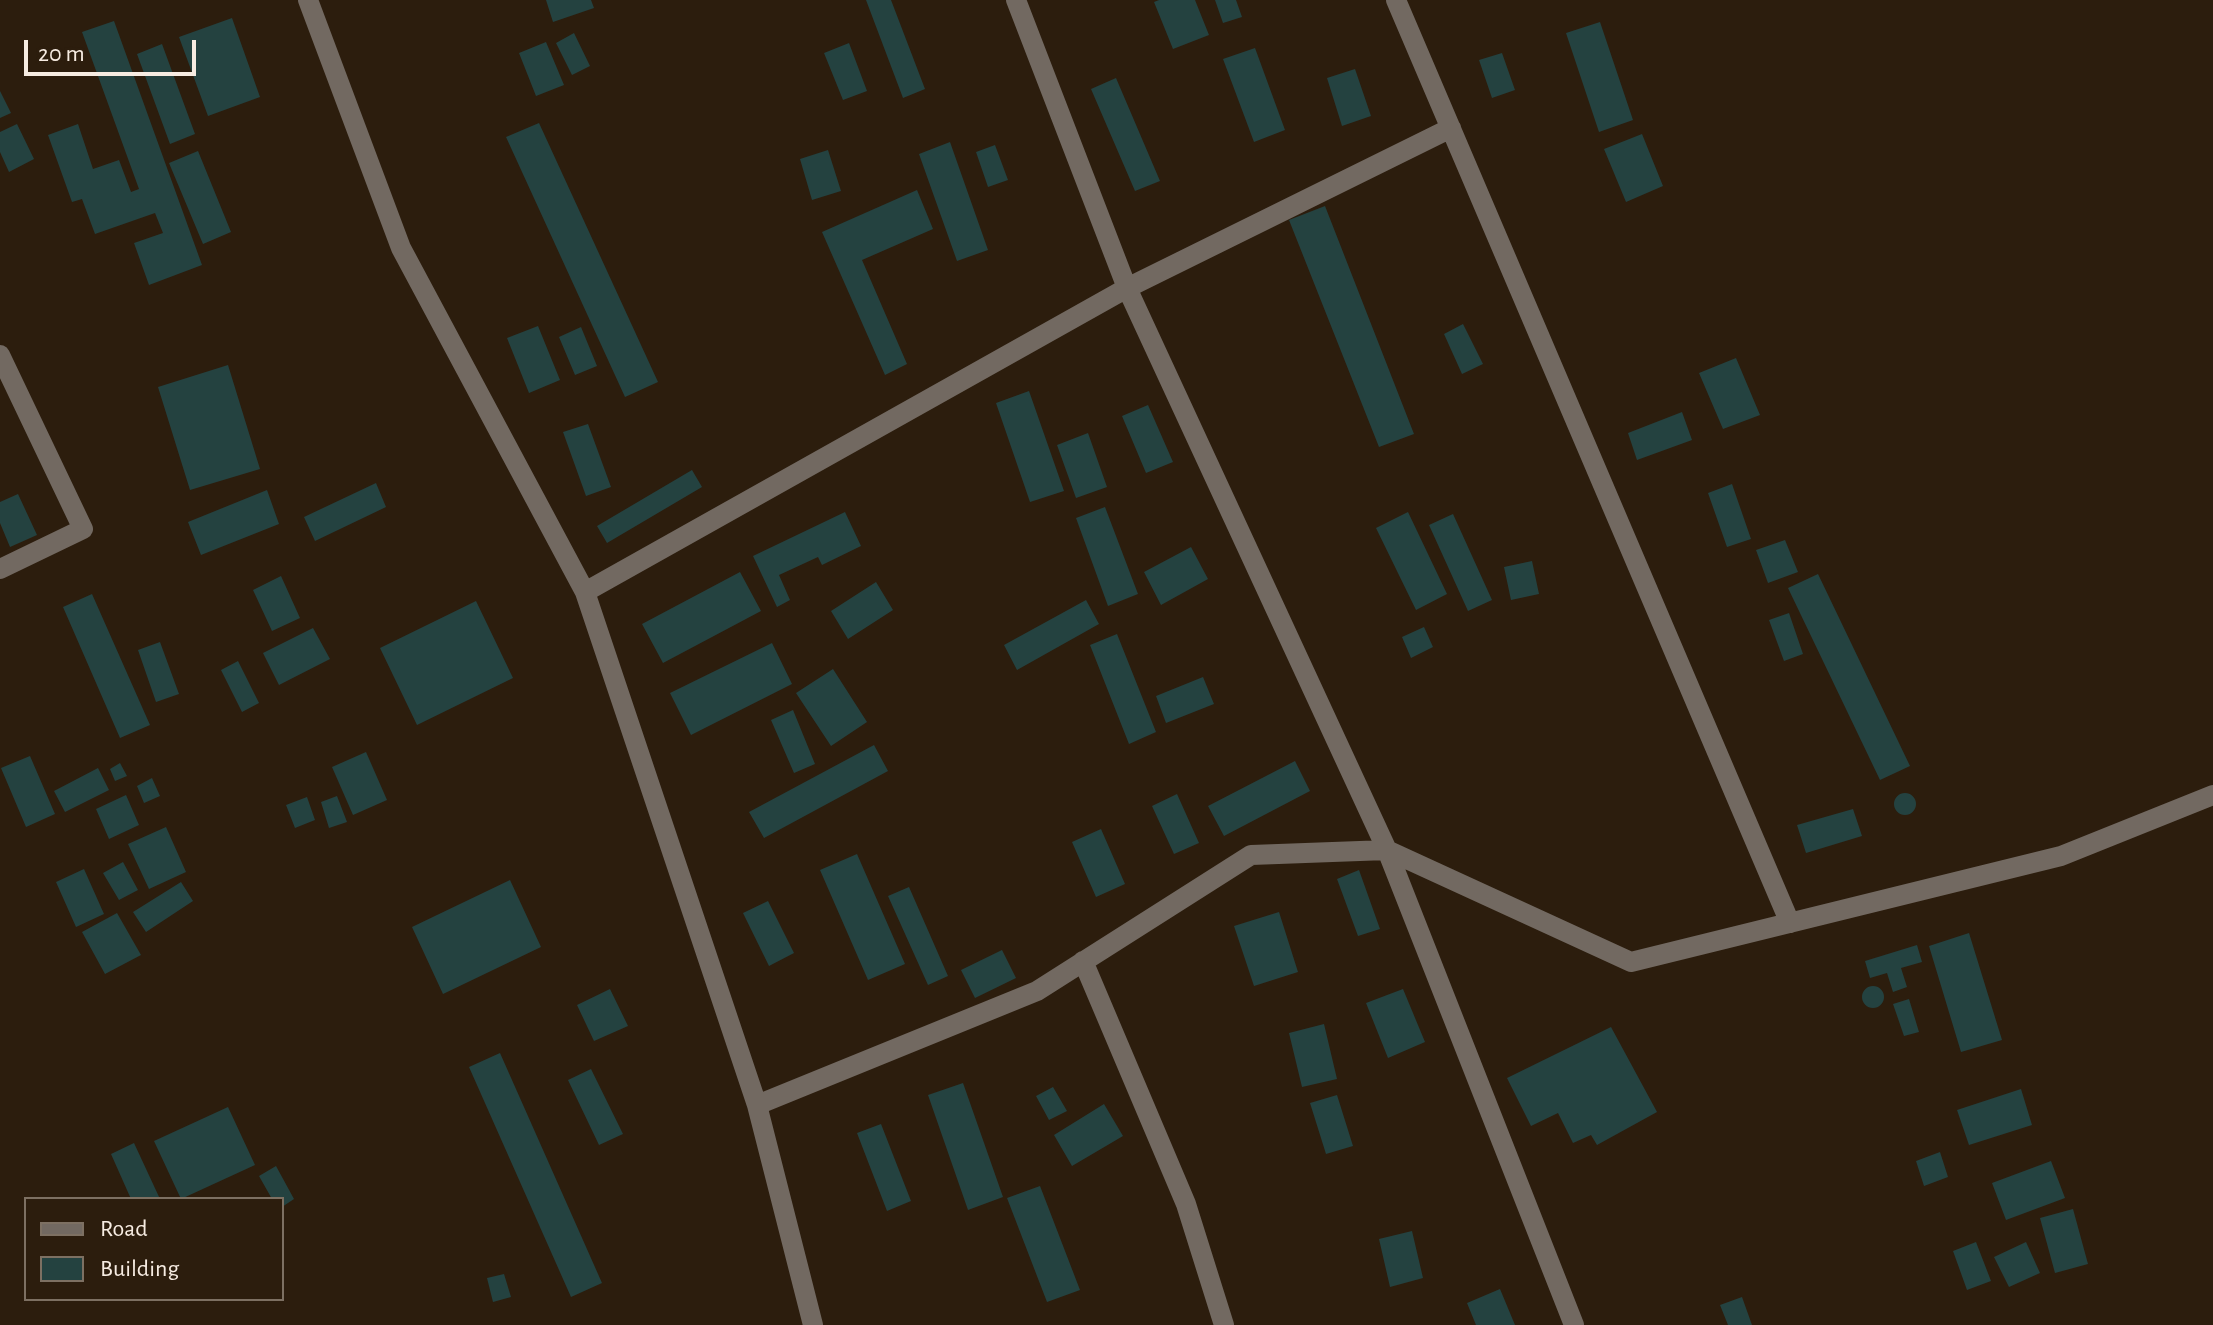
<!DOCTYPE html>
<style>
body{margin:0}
#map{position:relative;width:2213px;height:1325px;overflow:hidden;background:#2c1d0d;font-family:"Alegreya Sans",sans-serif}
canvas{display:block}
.legend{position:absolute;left:24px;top:1197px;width:260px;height:104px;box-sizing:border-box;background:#2c1d0d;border:2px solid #7d7062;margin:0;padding:10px 14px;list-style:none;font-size:24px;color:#f7ece2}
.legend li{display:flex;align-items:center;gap:16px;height:40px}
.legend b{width:40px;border:2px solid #7d7062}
.scale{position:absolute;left:24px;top:40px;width:172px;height:36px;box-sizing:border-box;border:4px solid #f7ece2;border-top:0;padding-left:10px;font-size:24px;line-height:28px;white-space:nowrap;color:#f7ece2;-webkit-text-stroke:6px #2c1d0d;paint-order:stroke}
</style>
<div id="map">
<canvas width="2213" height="1325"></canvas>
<ul class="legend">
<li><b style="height:10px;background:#726961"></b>Road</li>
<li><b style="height:22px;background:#244240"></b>Building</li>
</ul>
<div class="scale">20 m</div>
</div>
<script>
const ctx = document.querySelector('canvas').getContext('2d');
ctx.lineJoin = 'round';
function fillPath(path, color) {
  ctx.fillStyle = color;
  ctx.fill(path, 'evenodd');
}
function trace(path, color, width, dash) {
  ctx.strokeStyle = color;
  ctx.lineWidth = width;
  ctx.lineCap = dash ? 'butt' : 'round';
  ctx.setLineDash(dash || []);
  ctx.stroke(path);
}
const building = new Path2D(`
 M546,0H591L594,8L553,22Z
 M866,0H891L925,89L903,98Z
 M1159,0H1195L1209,35L1173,49L1154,2Z
 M1215,0H1236L1242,17L1223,23Z
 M232,18L260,97L208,116L179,37Z
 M114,21L202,265L149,285L134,243L163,233L155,213L95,234L82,199L72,202L48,135L78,124L93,169L119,160L131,192L139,189L82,32Z
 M1600,22L1633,120L1599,132L1566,33Z
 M574,33L590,66L572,75L556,43Z
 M546,42L564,85L536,96L519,53Z
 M849,43L867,91L843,100L824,53Z
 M162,44L195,134L170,144L137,54Z
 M1255,48L1285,130L1254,142L1223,59Z
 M1502,53L1515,90L1492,98L1479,60Z
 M1355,69L1371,116L1342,126L1327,78Z
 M1116,78L1160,181L1135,191L1091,89Z
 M0,91L11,113L0,118Z
 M539,123L658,382L625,397L506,137Z
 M17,124L34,159L9,172L0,152V132Z
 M1642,134L1663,186L1626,202L1604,149Z
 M950,142L988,250L957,261L919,154Z
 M995,145L1008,180L988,187L976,152Z
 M828,150L841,191L812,200L800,159Z
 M198,151L231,232L203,244L169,163Z
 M917,190L933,229L862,260L907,364L885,375L822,232Z
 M1325,206L1414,434L1379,447L1289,220Z
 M1463,324L1483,364L1462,374L1444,334Z
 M538,326L560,380L529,393L507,338Z
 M581,327L597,366L575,375L559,337Z
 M1736,358L1760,415L1723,429L1699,373Z
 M228,365L260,469L190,490L158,387Z
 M1029,391L1064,491L1030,502L996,403Z
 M1148,405L1173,462L1146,473L1122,416Z
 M1682,412L1692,440L1637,460L1628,433Z
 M588,424L611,487L586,496L563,432Z
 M1088,433L1107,487L1076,498L1057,445Z
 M692,470L702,487L607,543L597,526Z
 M376,483L386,507L315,541L304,517Z
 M1732,484L1751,539L1727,547L1708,493Z
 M267,490L279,524L201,555L188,522Z
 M18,494L37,535L10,547L0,523V502Z
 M1105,507L1138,594L1108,606L1076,518Z
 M845,512L861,546L822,565L818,557L779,575L790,600L777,607L753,556Z
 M1408,512L1447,594L1416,610L1376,528Z
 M1453,514L1492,600L1468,611L1429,525Z
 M1785,540L1798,572L1768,583L1756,550Z
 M1191,547L1208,579L1161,605L1144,572Z
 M1532,561L1539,594L1511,600L1504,567Z
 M740,572L761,611L663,663L642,624Z
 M1818,574L1910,766L1880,780L1788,588Z
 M281,576L300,618L272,631L253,590Z
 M876,582L893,610L848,639L831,611Z
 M92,594L150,725L120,738L63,607Z
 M1086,600L1099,624L1017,670L1004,645Z
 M476,601L513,678L417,725L380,648Z
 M1789,613L1803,654L1784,661L1769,620Z
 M1424,627L1433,647L1411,658L1402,637Z
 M313,628L330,659L279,685L263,653Z
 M1117,634L1156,732L1129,744L1090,645Z
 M160,642L179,694L156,702L138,650Z
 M772,643L792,684L691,735L670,693Z
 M238,661L259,703L242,712L221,670Z
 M833,669L867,722L831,746L796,693Z
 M1203,677L1214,704L1166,723L1156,696Z
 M793,710L815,764L794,773L771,720Z
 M874,745L888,771L764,838L749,812Z
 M366,752L387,800L353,815L332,767Z
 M30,756L55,814L26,827L1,768Z
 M1295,761L1310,791L1224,836L1208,806Z
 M120,763L127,776L115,781L110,769Z
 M98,768L109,790L65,812L54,791Z
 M152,778L160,796L144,803L137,786Z
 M1894 804a11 11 0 1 1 22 0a11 11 0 1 1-22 0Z
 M1177,794L1199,843L1174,854L1152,806Z
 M126,795L139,825L109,839L96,809Z
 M337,796L347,822L329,828L321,802Z
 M307,797L315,820L295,828L286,805Z
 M1853,809L1862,836L1806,853L1797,825Z
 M166,827L186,872L149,889L128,844Z
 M1101,829L1125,884L1096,897L1072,842Z
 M857,854L905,964L868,980L820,870Z
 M123,862L138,890L119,900L103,873Z
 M84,869L104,914L76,927L56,882Z
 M1359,870L1380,929L1358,936L1337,879Z
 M510,880L541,947L443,994L412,927Z
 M181,882L193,901L146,932L133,912Z
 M909,887L948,976L928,985L888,896Z
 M768,901L794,953L769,966L743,913Z
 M1279,912L1298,972L1254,986L1234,926Z
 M117,913L141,955L105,974L82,932Z
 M1969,933L2002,1040L1961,1052L1929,946Z
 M1917,945L1922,962L1901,968L1907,987L1893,992L1887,973L1870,978L1865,961Z
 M1002,950L1016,978L975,998L961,970Z
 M1862 997a11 11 0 1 1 22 0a11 11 0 1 1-22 0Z
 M610,989L628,1026L594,1041L577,1005Z
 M1403,989L1425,1042L1388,1058L1366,1003Z
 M1909,999L1919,1032L1904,1036L1893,1004Z
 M1324,1024L1337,1079L1302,1087L1289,1033Z
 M1611,1027L1657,1112L1597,1145L1591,1135L1573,1143L1558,1113L1531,1126L1507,1078Z
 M500,1053L602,1283L571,1297L469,1067Z
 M591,1069L623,1134L599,1145L568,1080Z
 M963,1083L1003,1197L968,1210L928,1095Z
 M1053,1087L1067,1111L1049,1120L1036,1096Z
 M2021,1089L2032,1125L1969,1145L1957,1110Z
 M1337,1095L1353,1146L1326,1154L1310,1103Z
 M1104,1104L1123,1136L1072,1166L1054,1135Z
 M228,1107L255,1165L181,1199L154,1141Z
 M881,1124L911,1201L887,1211L857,1133Z
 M134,1143L160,1199H131L111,1154Z
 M1940,1152L1948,1177L1924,1186L1916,1161Z
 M2051,1161L2065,1198L2006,1220L1992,1183Z
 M276,1166L294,1199L282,1207V1199H272L259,1176Z
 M1040,1186L1080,1290L1047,1302L1007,1198Z
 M2073,1209L2088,1264L2055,1273L2040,1218Z
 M1412,1231L1423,1278L1390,1287L1379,1239Z
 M1976,1242L1991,1281L1967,1290L1953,1251Z
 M2026,1242L2040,1273L2009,1287L1994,1257Z
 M504,1274L511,1297L493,1302L487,1278Z
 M1500,1289L1515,1325H1476L1467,1303Z
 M1742,1297L1752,1325H1728L1720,1305Z`);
const minor = new Path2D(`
 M308,0L401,248L585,592L757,1105L813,1325
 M1016,0L1127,288L1387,850L1574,1325
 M1396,0L1790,923
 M0,355L83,529L0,569
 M585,592L1127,288L1451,128
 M1083,961L1186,1204L1224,1325
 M757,1105L1037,991L1251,855L1387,850L1631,962L2061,856L2213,795`);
fillPath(building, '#244240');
trace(minor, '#726961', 20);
</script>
